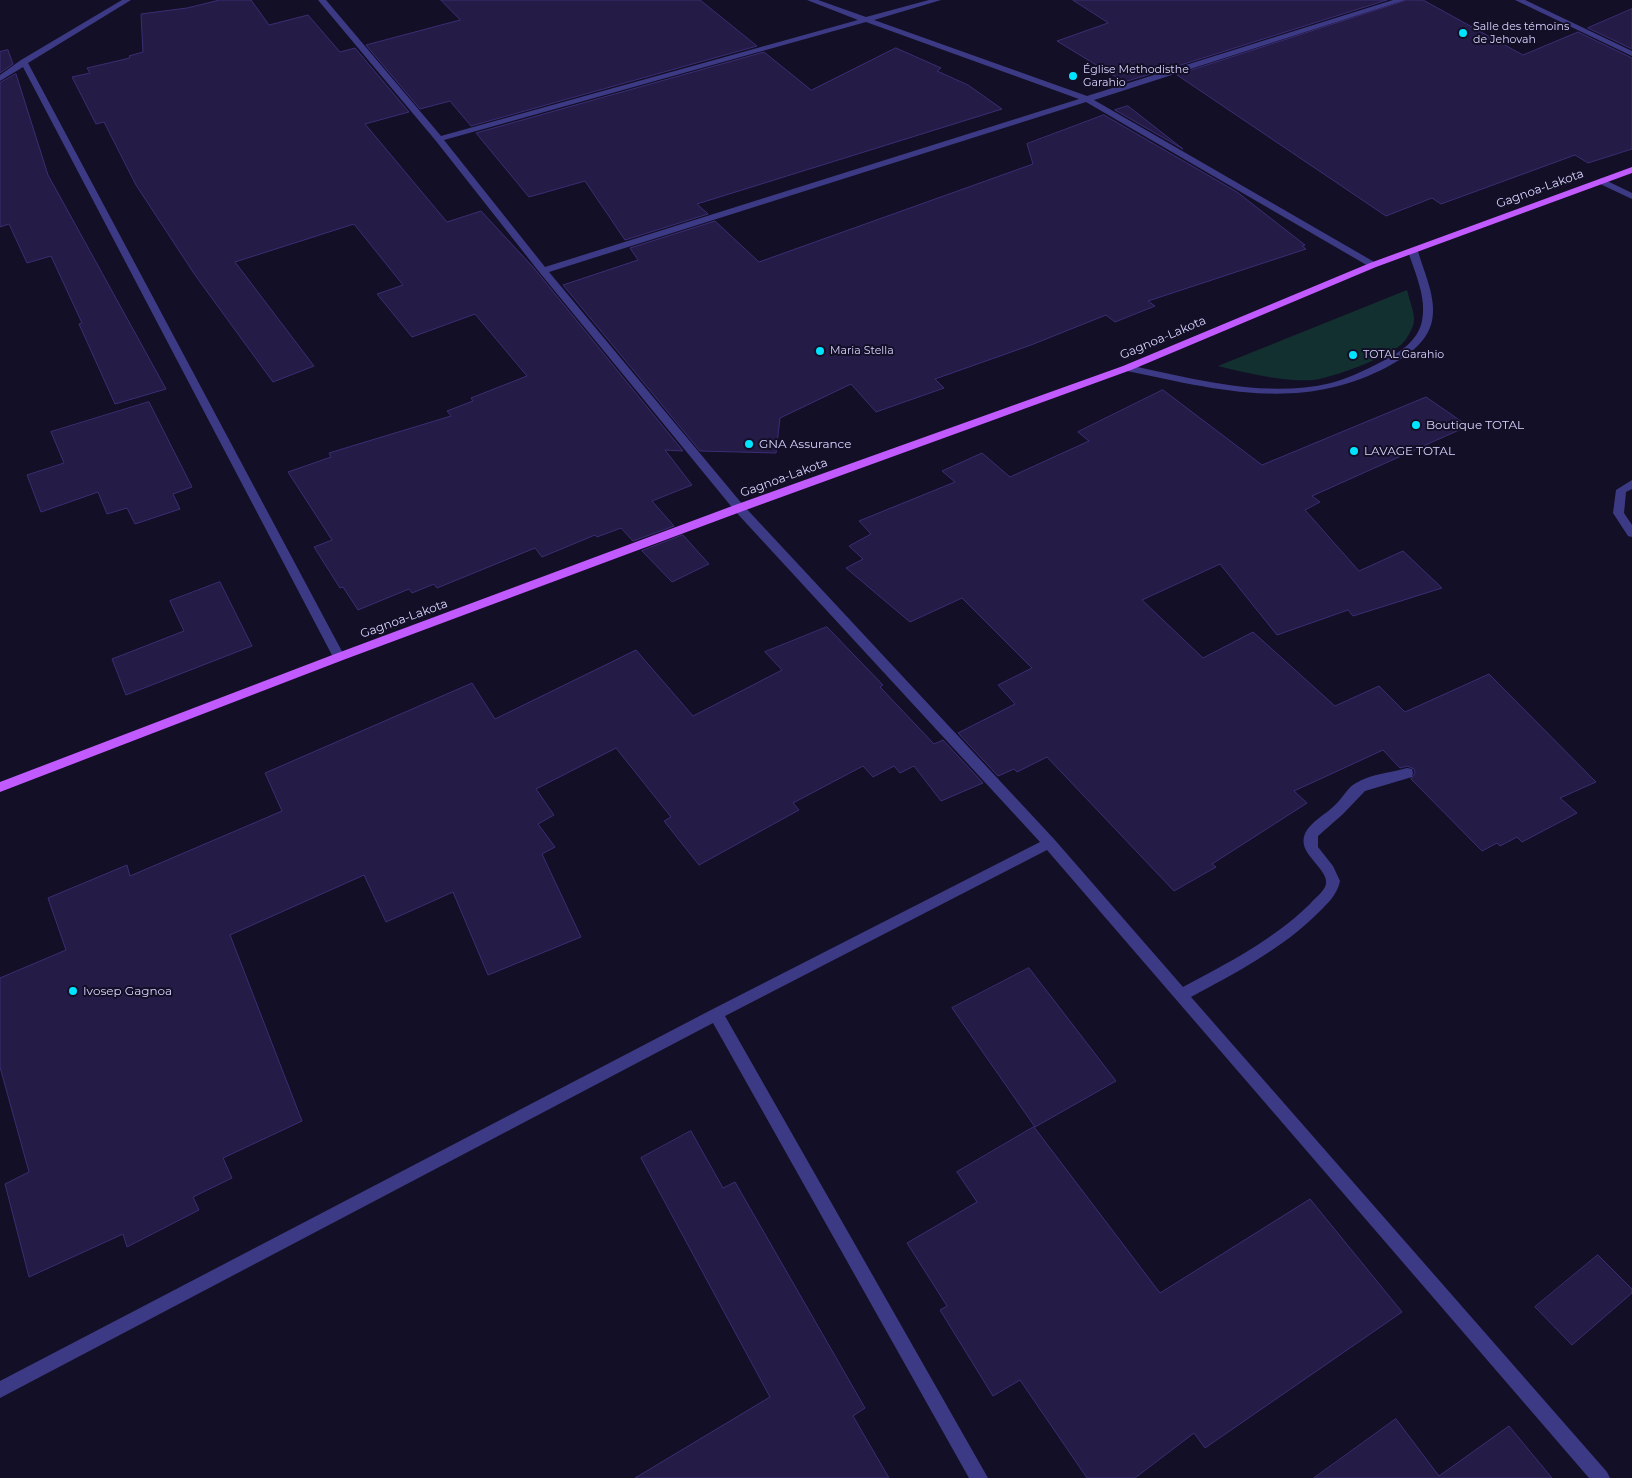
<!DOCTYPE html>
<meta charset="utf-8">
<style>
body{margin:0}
canvas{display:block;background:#130f26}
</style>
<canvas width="1632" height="1478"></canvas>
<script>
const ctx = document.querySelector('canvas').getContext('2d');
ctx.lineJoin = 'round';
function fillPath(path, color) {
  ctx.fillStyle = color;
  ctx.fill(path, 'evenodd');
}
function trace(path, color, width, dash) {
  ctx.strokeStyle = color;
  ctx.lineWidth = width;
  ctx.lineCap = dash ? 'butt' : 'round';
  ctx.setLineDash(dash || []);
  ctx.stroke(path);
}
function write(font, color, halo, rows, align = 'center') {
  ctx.font = font + ' Montserrat,sans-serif';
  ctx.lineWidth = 4;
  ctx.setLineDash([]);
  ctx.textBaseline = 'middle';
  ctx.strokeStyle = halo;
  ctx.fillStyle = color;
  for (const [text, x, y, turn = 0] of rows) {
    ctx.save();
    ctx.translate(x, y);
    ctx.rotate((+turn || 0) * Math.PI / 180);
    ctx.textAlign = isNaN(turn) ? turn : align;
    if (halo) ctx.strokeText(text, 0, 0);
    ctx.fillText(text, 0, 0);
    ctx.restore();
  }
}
const green = new Path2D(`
 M1407,290C1409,299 1414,311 1414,320C1414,327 1407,339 1402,344C1388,357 1332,378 1313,380C1283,382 1247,373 1218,366Z`);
const building = new Path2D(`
 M220,0H251L269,25L308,15L340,52L355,48L409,112L365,124L447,222L481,211L533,267L683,451L665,450L692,485L652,501L674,526L633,541L621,528L597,537L595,535L542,557L535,548L437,588L434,584L412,593L409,589L358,610L343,587L340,588L314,547L332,540L288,472L331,457L329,453L451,416L447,411L473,401L471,398L527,376L475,314L412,337L377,294L403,285L354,224L235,262L314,366L273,382L195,275L136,185L104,122L96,124L72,77L90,73L87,68L130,58L129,56L143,52L141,14L187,8Z
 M441,0H700L757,46L471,126L450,101L420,109L366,45L460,20Z
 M1073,0H1387L1168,69L1166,67L1164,70L1124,82L1057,41L1108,23Z
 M1407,0H1423L1523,55L1578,32L1632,58V149L1588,163L1575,155L1441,204L1432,198L1386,216L1177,75Z
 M1632,9V49L1588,28Z
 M896,48L941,68L937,71L968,85L1002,109L697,204L708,214L625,240L585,181L529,197L476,133L764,52L811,90Z
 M8,50L13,64L0,73V52Z
 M16,74L48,175L166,389L115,404L79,324L82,323L51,256L27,263L9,224L0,227V83Z
 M1128,106L1183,149L1115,110Z
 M1104,115L1237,192L1305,245L1302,246L1306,249L1148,301L1155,306L1115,322L1106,315L1031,345L935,379L944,388L876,412L851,384L780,418L776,453L700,451L563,285L638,260L630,248L715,221L759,262L1033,164L1027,144Z
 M1163,390L1262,465L1426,397L1468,426L1312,496L1320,502L1305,510L1359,571L1403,551L1442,588L1353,616L1348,610L1277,635L1220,564L1142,600L1203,658L1253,632L1335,706L1379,686L1405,712L1489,674L1596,782L1560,798L1577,813L1522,842L1517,837L1500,846L1497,843L1482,851L1411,779L1415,773L1414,769L1407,766L1400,768L1383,750L1294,791L1307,803L1212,864L1216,867L1174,891L1047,757L1017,772L1014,769L998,776L958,733L1015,704L998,685L1032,668L962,598L910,622L846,568L863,559L849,546L871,534L859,521L955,482L942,471L982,453L1010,477L1089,441L1078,432Z
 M149,402L192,487L173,494L180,509L135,524L127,508L107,514L98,492L41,512L27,475L64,463L51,432Z
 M683,535L709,564L672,582L642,551Z
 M220,582L252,646L126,695L112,659L184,631L170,601Z
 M827,627L883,685L880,687L934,744L943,740L983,783L941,801L914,766L900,773L894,766L873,777L863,766L793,803L799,810L699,865L664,821L671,817L616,748L536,789L554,815L538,824L555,847L542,854L581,937L488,975L453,892L386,922L364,875L230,935L302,1121L223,1158L232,1178L193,1197L199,1210L127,1247L123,1234L29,1277L5,1184L29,1172L0,1067V978L66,950L48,898L127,865L130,876L282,811L265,773L472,683L495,719L636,650L693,716L782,670L765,652Z
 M1029,968L1116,1081L1035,1127L952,1008Z
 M1034,1127L1160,1293L1310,1199L1402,1312L1205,1448L1194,1433L1135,1478H1087L1020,1380L993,1396L940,1310L947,1306L907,1243L977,1202L957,1172Z
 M691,1131L723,1188L735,1182L865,1408L853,1416L889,1478H635L770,1397L641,1158Z
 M1598,1255L1632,1289V1293L1572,1345L1535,1307Z
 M1396,1419L1439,1476L1509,1426L1552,1478H1314Z`);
const minor = new Path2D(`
 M122,0H131L28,63L345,657L343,660H335L333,657L23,67L0,81V75L21,60Z
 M318,0H326L441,136L858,20L807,0H818L866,17L929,0H941L874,20L1087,96L1393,0H1405L1094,100L1376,263V267H1370L1086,102L549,272L743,505L1054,839L1183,987C1228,963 1273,940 1310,904C1314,899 1322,893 1325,887C1332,874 1307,859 1304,845C1300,826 1325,816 1335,805C1343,798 1347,788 1356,783C1371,774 1390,773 1407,768L1412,769L1413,773L1412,777L1365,791L1343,814L1318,836V847L1333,866L1340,881C1337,895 1328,903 1319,912C1282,949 1237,972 1191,997L1607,1472L1610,1478H1589L1047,850L725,1016L988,1478H969L713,1023L0,1398V1381L711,1010L1040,842L735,511L540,273L436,141ZM866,22L1079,99L545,267L444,140Z
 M1515,0H1525L1632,51V56Z
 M1601,178L1632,193V199L1598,183L1597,181Z
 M1413,248L1418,251C1424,273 1437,298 1432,321C1427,343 1407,356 1389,366C1301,413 1219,390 1127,371L1122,368L1127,365C1192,378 1264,399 1331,383C1349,378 1366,370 1383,361C1400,352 1418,341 1422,321C1427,298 1415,273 1408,251Z
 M1632,480V489L1626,492L1624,513L1632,525V537L1628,536L1613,513L1616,490Z`);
const major = new Path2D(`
 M1632,167V173L1376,267L1131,370L743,511L343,660L0,792V782L335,654L735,505L1123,366L1370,263Z`);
const markers = [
 [1463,33,5,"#00e5ff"],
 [1073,76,5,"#00e5ff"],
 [820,351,5,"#00e5ff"],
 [1353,355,5,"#00e5ff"],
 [1416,425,5,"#00e5ff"],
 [749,444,5,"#00e5ff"],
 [1354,451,5,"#00e5ff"],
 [73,991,5,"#00e5ff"]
];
const farPoinames = [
 ["Salle des témoins",1473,27],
 ["de Jehovah",1473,40],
 ["Église Methodisthe",1083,70],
 ["Garahio",1083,83],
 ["Maria Stella",830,351],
 ["TOTAL Garahio",1363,355]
];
const streetNames = [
 ["Gagnoa-Lakota",1540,189,-20],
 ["Gagnoa-Lakota",1163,338,-23],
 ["Gagnoa-Lakota",784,478,-20],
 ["Gagnoa-Lakota",404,619,-20]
];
const poiNames = [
 ["Boutique TOTAL",1426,425],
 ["GNA Assurance",759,444],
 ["LAVAGE TOTAL",1364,451],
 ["Ivosep Gagnoa",83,991]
];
fillPath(green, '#12302f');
fillPath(building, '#241b47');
trace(building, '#3b2d73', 1);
fillPath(minor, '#3d3a85');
fillPath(major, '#c25bff');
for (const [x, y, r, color] of markers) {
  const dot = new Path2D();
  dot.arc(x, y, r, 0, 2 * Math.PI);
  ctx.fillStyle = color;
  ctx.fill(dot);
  trace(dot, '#130f26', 2);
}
write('11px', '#d9d4ff', '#130f26', farPoinames, 'left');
write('12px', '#d9d4ff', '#130f26', streetNames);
write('12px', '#d9d4ff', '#130f26', poiNames, 'left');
</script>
